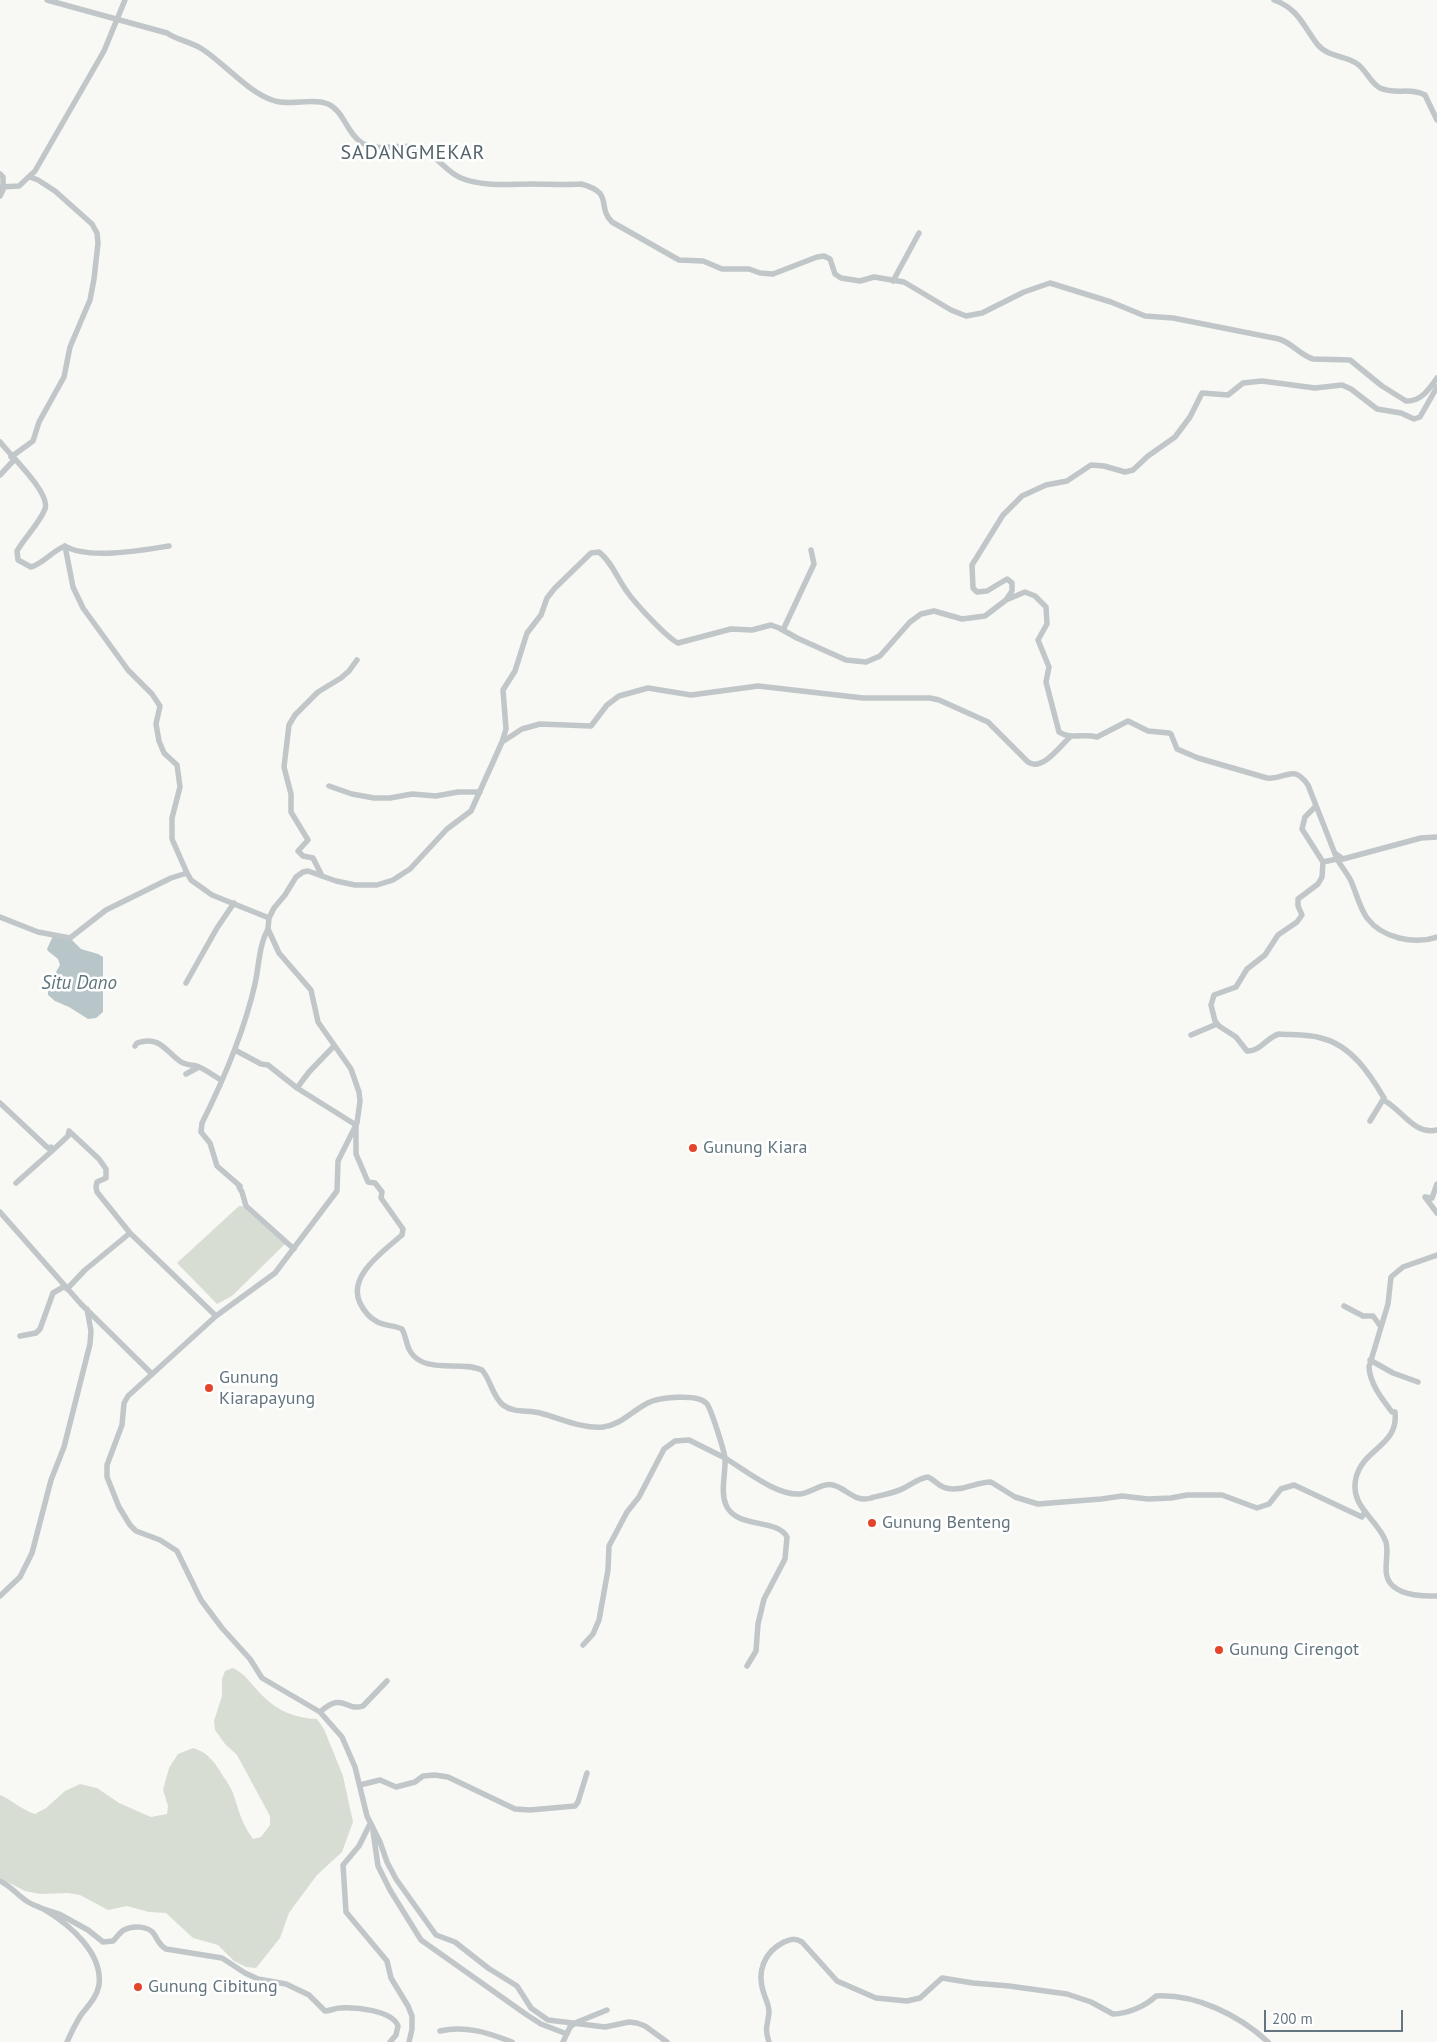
<!DOCTYPE html>
<style>
body{margin:0}
#map{position:relative;width:1437px;height:2042px;overflow:hidden;background:#f8f8f5;font-family:"PT Sans",sans-serif}
canvas{display:block}
.scale{position:absolute;left:1264px;top:2010px;width:139px;height:22px;box-sizing:border-box;border:2px solid #637680;border-top:0;padding-left:6px;font-size:15px;line-height:18px;white-space:nowrap;color:#637680;-webkit-text-stroke:4px #fff;paint-order:stroke}
</style>
<div id="map">
<canvas width="1437" height="2042"></canvas>
<div class="scale">200 m</div>
</div>
<script>
const ctx = document.querySelector('canvas').getContext('2d');
ctx.lineJoin = 'round';
function fillPath(path, color) {
  ctx.fillStyle = color;
  ctx.fill(path, 'evenodd');
}
function trace(path, color, width, dash) {
  ctx.strokeStyle = color;
  ctx.lineWidth = width;
  ctx.lineCap = dash ? 'butt' : 'round';
  ctx.setLineDash(dash || []);
  ctx.stroke(path);
}
function write(font, color, halo, rows, align = 'center') {
  ctx.font = font + ' "PT Sans",sans-serif';
  ctx.lineWidth = 5;
  ctx.setLineDash([]);
  ctx.textBaseline = 'middle';
  ctx.strokeStyle = halo;
  ctx.fillStyle = color;
  for (const [text, x, y, turn = 0] of rows) {
    ctx.save();
    ctx.translate(x, y);
    ctx.rotate((+turn || 0) * Math.PI / 180);
    ctx.textAlign = isNaN(turn) ? turn : align;
    if (halo) ctx.strokeText(text, 0, 0);
    ctx.fillText(text, 0, 0);
    ctx.restore();
  }
}
const green = new Path2D(`
 M239,1206H242L285,1244L232,1296L217,1304L177,1263Z
 M233,1668C247,1675 253,1687 264,1697C279,1712 296,1718 317,1719L324,1729L343,1776L353,1822L342,1852L317,1875L294,1906L289,1913L280,1938L256,1968L246,1967L234,1961L218,1945L193,1938L166,1913L149,1912L127,1906L108,1910L80,1895L68,1893L40,1894L25,1891L0,1878V1795C12,1800 22,1810 35,1814L46,1808L65,1791L80,1784L97,1788L119,1803L151,1817L167,1814L168,1806L163,1790L169,1768L178,1754L193,1748C210,1753 216,1765 225,1779C228,1783 231,1788 233,1793C238,1808 242,1825 253,1839L261,1837L270,1825V1816L237,1755L225,1744L215,1730L214,1721L222,1696V1679L225,1671Z`);
const water = new Path2D(`
 M53,936L72,940L81,949L98,954L103,957V1012L96,1018L88,1019L69,1007L55,1001L48,995V986L60,965L58,959L48,951L47,949Z`);
const minor = new Path2D(`
 M47,0L167,33C177,40 191,42 202,49C224,63 248,92 272,100C289,107 311,97 328,104C344,111 347,134 362,143C379,153 400,142 418,148C436,153 444,171 461,178C483,187 508,184 532,184C549,184 565,185 581,184C615,193 596,206 612,222L679,260L703,261L722,269H749L760,273L773,274L817,257L824,256L830,259L835,274L841,278L860,281L874,277L904,282L951,310L966,316L982,313L1024,292L1050,283L1111,302L1145,316L1173,318L1279,339C1292,343 1300,355 1313,359L1350,360L1382,386L1406,401C1421,402 1429,389 1437,378
 M1274,0C1299,9 1303,26 1318,45C1327,56 1345,56 1356,63C1366,69 1370,83 1380,88C1395,95 1411,87 1425,95L1437,120
 M0,174L3,177V190L0,196
 M0,187L19,186L35,171L104,51L125,0
 M893,281L919,233
 M0,442C10,455 51,493 45,509C39,524 25,537 17,551L18,560L31,567C44,563 52,551 65,546L73,587L83,608L128,670L152,694L160,706L156,724L159,741L164,753L177,765L180,787L172,818V839L187,873L191,880L212,895L269,918
 M11,457L33,441L39,422L64,377L70,347L90,300L94,279L98,243L97,233L92,224L55,191L38,180L30,177
 M0,475L14,460
 M65,546C88,560 144,550 169,546
 M1006,600L1025,592L1035,596L1046,607L1047,624L1038,640L1049,667L1046,682L1059,732C1071,740 1083,733 1097,737L1128,721L1148,731L1169,733L1171,734L1177,749L1198,758L1267,778C1287,780 1292,763 1308,785L1337,859L1323,862L1322,877L1318,884L1298,899V906L1302,915L1297,922L1278,935L1265,955L1247,969L1236,987L1214,995L1211,1005L1215,1021L1219,1026L1236,1037L1247,1051C1260,1052 1267,1037 1279,1034C1293,1035 1308,1034 1321,1038C1351,1045 1370,1074 1384,1098L1383,1100C1401,1108 1414,1136 1437,1130
 M783,630L814,564L811,550
 M502,742L522,729L540,724L591,726L607,705L619,696L648,688L691,695L758,686L863,698H930L939,700L988,722L1028,762C1042,772 1060,746 1070,737
 M329,786L352,794L374,798H390L412,794L436,796L458,792H480
 M1316,806L1305,817L1302,829L1323,862
 M1336,854L1343,859L1421,838L1437,837
 M1337,859C1341,866 1346,872 1350,879C1356,891 1359,907 1367,918C1382,938 1414,945 1437,937
 M322,876L313,858L303,856L298,851L308,840L291,812V794L284,767L289,725L295,715L318,692L341,678L349,671L357,660
 M0,917L38,932L70,938L106,910L171,878L187,873
 M268,929C259,945 259,966 255,984C244,1032 224,1079 202,1123L201,1132L210,1143L217,1166L240,1186L239,1187L242,1192L246,1206L294,1249
 M186,983L217,928L234,903
 M1191,1035L1217,1024
 M135,1046L137,1043C160,1035 166,1052 181,1062C187,1066 191,1064 197,1066C205,1069 214,1076 221,1080
 M235,1050L261,1064L268,1065L297,1088L356,1125V1154L368,1182L375,1183L382,1192L381,1198L403,1229L402,1235C384,1251 347,1276 360,1303C364,1311 368,1317 376,1321C383,1326 394,1325 402,1329C406,1336 406,1344 410,1351C424,1375 461,1360 482,1370C491,1380 492,1396 503,1405C513,1413 528,1410 540,1413C560,1418 582,1429 603,1427C620,1425 631,1412 646,1404C657,1397 699,1393 707,1404C711,1409 724,1450 725,1458C745,1470 777,1496 800,1494C811,1493 823,1482 833,1485C846,1488 855,1503 871,1498C882,1495 895,1493 904,1488C912,1484 919,1478 928,1477C935,1480 938,1486 946,1488C962,1492 975,1482 991,1482L1015,1497L1038,1504L1101,1499L1122,1496L1148,1499L1171,1498L1187,1495H1222L1257,1508L1269,1504L1281,1489L1294,1485L1362,1517L1364,1513
 M186,1074L199,1067
 M297,1088L309,1072L334,1046
 M0,1103L48,1148L51,1147L53,1150L68,1136L69,1131L99,1159L106,1169V1178L97,1182L96,1187L97,1192L130,1233L216,1316
 M1370,1121L1384,1098
 M16,1183L53,1150
 M1437,1184L1432,1198L1425,1197L1437,1213
 M0,1212L81,1304L152,1374
 M1437,1255L1403,1267L1391,1277L1388,1304L1369,1367C1370,1384 1382,1399 1392,1412H1395C1399,1446 1363,1448 1356,1478C1349,1507 1378,1519 1386,1542C1390,1556 1380,1575 1393,1586C1404,1596 1423,1596 1437,1596
 M67,1289L85,1270L130,1233
 M1344,1306L1363,1316H1373L1381,1327
 M20,1336L36,1333L40,1329L53,1293L65,1286
 M1370,1360L1393,1373L1418,1382
 M0,1596L20,1577L32,1553L51,1480L64,1447L90,1344L91,1331L87,1309
 M583,1645L593,1634L599,1620L608,1570L609,1546L627,1512L639,1497L664,1449L675,1441L689,1440L725,1458C726,1473 720,1491 726,1505C736,1529 777,1518 787,1537L785,1559L764,1599L758,1624L756,1651L747,1666
 M320,1712C344,1691 345,1712 363,1706L387,1681
 M360,1785L380,1780L396,1787L415,1782L423,1776L435,1775L448,1777L515,1809L530,1810L575,1806L578,1802L587,1773
 M370,1824L359,1846L343,1865L346,1912L387,1961L391,1978L408,2006L412,2016V2029L409,2042
 M373,1831L378,1866L390,1890L421,1940L527,2015L541,2024L567,2034
 M0,1881C11,1886 18,1896 28,1902C33,1905 40,1907 45,1910C70,1925 103,1953 99,1985C97,1997 88,2006 81,2015C76,2023 71,2033 67,2042
 M44,1909L59,1914L88,1930L103,1942L113,1941C117,1937 120,1932 124,1930C132,1925 149,1926 154,1934C158,1940 159,1945 166,1949L222,1958L245,1973L258,1979L286,1984L309,1995L325,2011C330,2011 335,2008 340,2008C355,2007 392,2010 398,2026L396,2035L390,2042
 M440,2031C465,2025 489,2033 512,2042
 M563,2042L570,2027L575,2023L607,2010
 M667,2042L645,2026L637,2023L629,2022L605,2027L548,2020L531,2008L517,1986L488,1968L455,1942L436,1935L396,1879L387,1862L380,1842L367,1816L355,1767L342,1737L320,1712L262,1678L250,1659L222,1628L201,1600L177,1551L160,1540L136,1531L130,1525L119,1507L107,1477V1465L122,1425L124,1403L128,1396L216,1316L275,1273L337,1191L338,1161L357,1123L360,1101L359,1092L351,1069L318,1022L311,990L279,953L268,929L269,918L274,908L285,895L296,877L303,872L308,871L336,881L355,885H377L393,880L410,869L447,829L471,811L502,742L506,729L503,690L515,671L527,633L541,615L547,598L555,588L591,553L599,552C613,563 617,579 628,593C636,604 666,637 678,643L731,629L752,630L771,625L779,628L797,638L846,660L866,662L880,656L910,622L921,614L934,611L962,619L985,616L1006,600L1012,591V583L1007,579L987,591L977,592L973,588L972,565L1003,515L1022,496L1046,485L1067,481L1091,465L1104,466L1125,472L1133,470L1148,456L1175,437L1190,417L1202,393L1228,395L1243,383L1262,381L1315,388L1342,385L1351,389L1377,409L1401,413L1414,419L1420,417L1437,387
 M769,2042C764,2026 768,2026 769,2012C769,2005 766,2000 764,1994C756,1972 764,1952 784,1942C791,1939 795,1938 802,1942L837,1981L876,1998L907,2001L920,1998L942,1978L973,1983L1009,1986L1067,1994L1091,2002L1113,2014C1127,2014 1146,2006 1156,1996C1196,1994 1239,2015 1268,2042`);
const markers = [
 [693,1148,5,"#e3442a"],
 [209,1388,5,"#e3442a"],
 [872,1523,5,"#e3442a"],
 [1219,1650,5,"#e3442a"],
 [138,1987,5,"#e3442a"]
];
const poiNames = [
 ["Gunung Kiara",703,1148],
 ["Gunung",219,1378],
 ["Kiarapayung",219,1399],
 ["Gunung Benteng",882,1523],
 ["Gunung Cirengot",1229,1650],
 ["Gunung Cibitung",148,1987]
];
const waterNames = [
 ["Situ Dano",79,984]
];
const quarterNames = [
 ["SADANGMEKAR",413,153]
];
fillPath(green, '#d8ddd4');
fillPath(water, '#b8c6c9');
trace(minor, '#c1c6c9', 5.5);
for (const [x, y, r, color] of markers) {
  const dot = new Path2D();
  dot.arc(x, y, r, 0, 2 * Math.PI);
  ctx.fillStyle = color;
  ctx.fill(dot);
  trace(dot, '#fff', 2);
}
write('18px', '#637680', '#fff', poiNames, 'left');
write('italic 19px', '#5e767b', '#fff', waterNames);
ctx.letterSpacing = '1px';
write('20px', '#55636b', '#fff', quarterNames);
ctx.letterSpacing = '0px';
</script>
